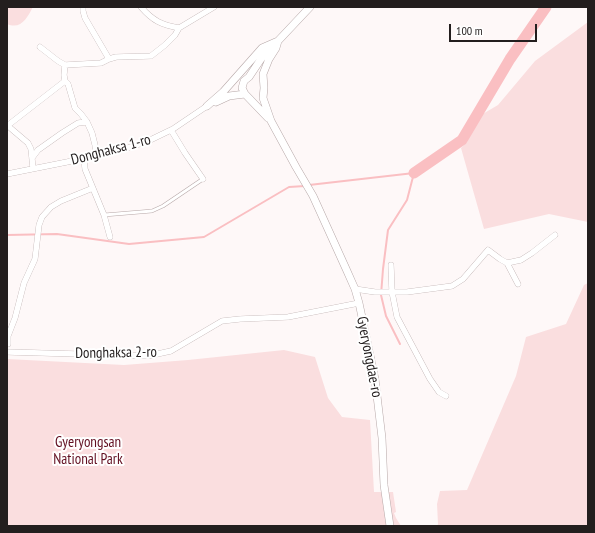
<!DOCTYPE html>
<style>
body{margin:0}
#map{position:relative;width:595px;height:533px;overflow:hidden;background:#fef8f8;font-family:"PT Sans Narrow",sans-serif}
canvas{display:block}
.frame{position:absolute;inset:0;border:8px solid #231e1e;pointer-events:none}
.scale{position:absolute;left:449px;top:24px;width:88px;height:18px;box-sizing:border-box;border:2px solid #231e1e;border-top:0;padding-left:5px;font-size:12px;line-height:14px;white-space:nowrap;color:#231e1e;-webkit-text-stroke:3px #fff;paint-order:stroke}
</style>
<div id="map">
<canvas width="595" height="533"></canvas>
<div class="frame"></div>
<div class="scale">100 m</div>
</div>
<script>
const ctx = document.querySelector('canvas').getContext('2d');
ctx.lineJoin = 'round';
function fillPath(path, color) {
  ctx.fillStyle = color;
  ctx.fill(path, 'evenodd');
}
function trace(path, color, width, dash) {
  ctx.strokeStyle = color;
  ctx.lineWidth = width;
  ctx.lineCap = dash ? 'butt' : 'round';
  ctx.setLineDash(dash || []);
  ctx.stroke(path);
}
function write(font, color, halo, rows, align = 'center') {
  ctx.font = font + ' "PT Sans Narrow",sans-serif';
  ctx.lineWidth = 4;
  ctx.setLineDash([]);
  ctx.textBaseline = 'middle';
  ctx.strokeStyle = halo;
  ctx.fillStyle = color;
  for (const [text, x, y, turn = 0] of rows) {
    ctx.save();
    ctx.translate(x, y);
    ctx.rotate((+turn || 0) * Math.PI / 180);
    ctx.textAlign = isNaN(turn) ? turn : align;
    if (halo) ctx.strokeText(text, 0, 0);
    ctx.fillText(text, 0, 0);
    ctx.restore();
  }
}
const green = new Path2D(`
 M7,7H33C27,18 21,30 7,24Z
 M588,22V222L549,214L484,229L461,148L467,142L470,130L475,120L481,115L498,105L535,61Z
 M588,283V526H437L438,524L437,504L440,491L467,490L516,376L526,337L566,324L584,285Z
 M284,350L315,357L328,398L342,417L370,420L374,492H393L396,512L394,513L396,518L401,526H7V359L124,365L188,360Z`);
const stream = new Path2D(`
 M309,185L414,173L407,200L388,230L383,269L381,295L386,316L400,344
 M7,235L57,234L129,244L204,237L289,187L305,186`);
const river = new Path2D(`
 M414,173L462,140L510,59L546,7`);
const service = new Path2D(`
 M104,215L152,211L163,206L203,179`);
const minor = new Path2D(`
 M83,7V11L85,18L109,59
 M141,7C153,21 162,25 179,28
 M40,47L58,61L65,65L101,63L109,59L116,57L151,56L165,45L175,35L179,28L214,7
 M65,65L64,75L65,81L68,84L75,108L81,114L87,122L92,133L95,145L96,155
 M7,126L65,81
 M8,126L28,143L31,149L33,168
 M171,130L185,153L203,179
 M32,158L38,150L62,133L78,123L87,122
 M84,158L85,169L104,215L110,237
 M7,174L82,159L124,149L146,142L173,129L207,106
 M507,263L521,260L532,253L555,235
 M391,265L392,292L397,317L430,379L439,392L446,396
 M355,289L375,292H407L452,286L463,279L488,250L500,259L507,263L518,284
 M8,344V336L15,318L24,283L35,259L39,225L42,217L51,207L61,201L93,188
 M7,352L148,356L171,351L222,321L240,319L288,317L359,303`);
const tertiary = new Path2D(`
 M278,41L276,48L269,59L263,74L264,88L263,98L271,121L296,167L313,196L347,271L355,289L359,303L375,379L382,438L384,485L390,526
 M216,102L229,96L245,94
 M207,106L223,92L262,48L278,41L310,7
 M268,118L245,94L242,88L244,81L249,77L259,62L271,45`);
const streetNames = [
 ["Donghaksa 1-ro",111,150,-15],
 ["Donghaksa 2-ro",116,353,-1],
 ["Gyeryongdae-ro",369,357,79]
];
const parkNames = [
 ["Gyeryongsan",88,443],
 ["National Park",88,460]
];
fillPath(green, '#fadedf');
trace(stream, '#fabfc2', 2);
trace(river, '#fabfc2', 11);
trace(service, '#b6a7a7', 4);
trace(minor, '#b6a7a7', 6);
trace(tertiary, '#b6a7a7', 8);
trace(service, '#fff', 3);
trace(minor, '#fff', 5.5);
trace(tertiary, '#fff', 7);
write('15px', '#231e1e', '#fff', streetNames);
write('15px', '#620f21', '#fff', parkNames);
</script>
